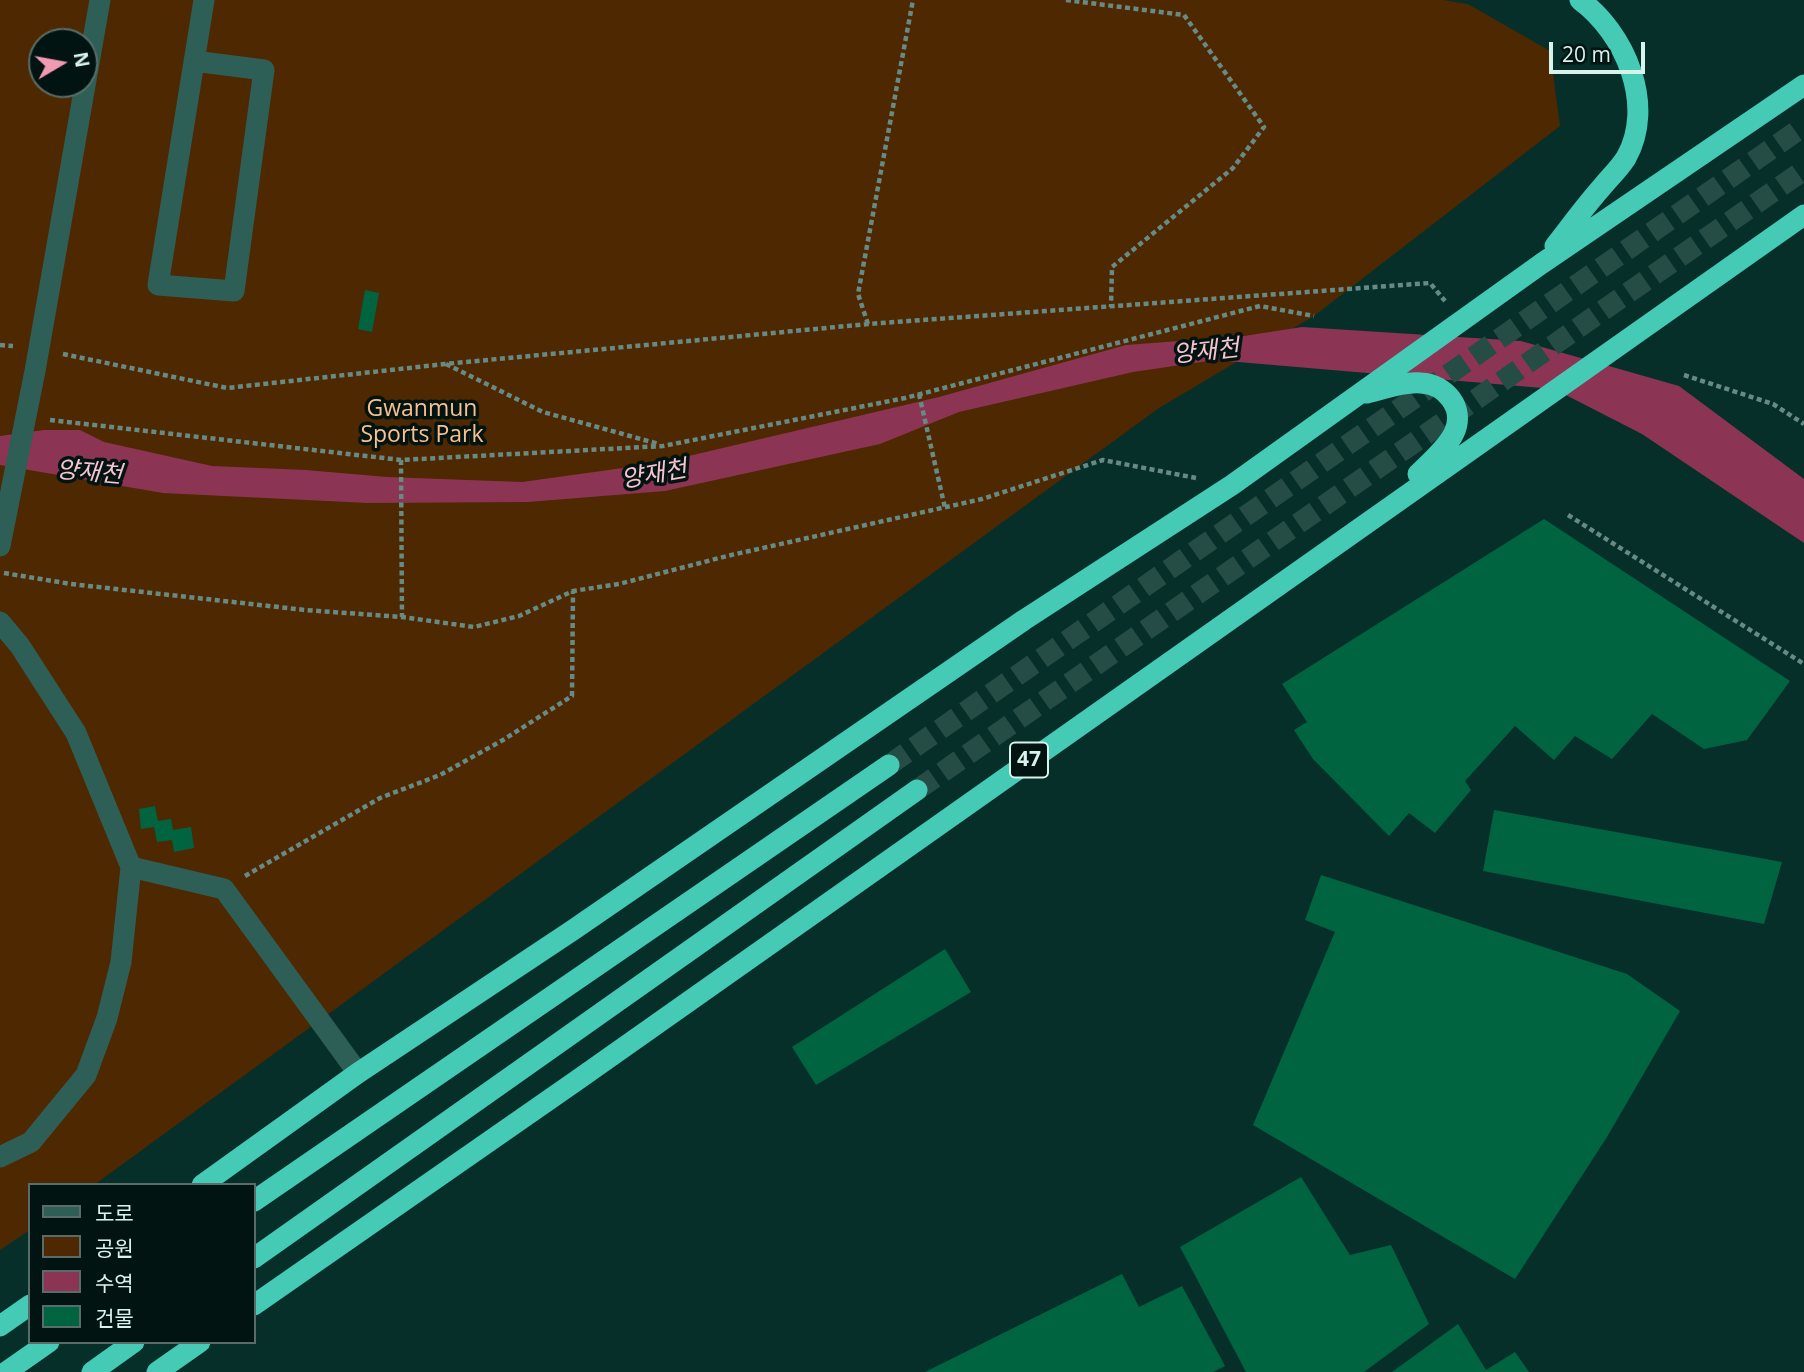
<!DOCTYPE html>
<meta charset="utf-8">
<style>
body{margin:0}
#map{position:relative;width:1804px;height:1372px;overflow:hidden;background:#062f29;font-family:"Open Sans","Noto Sans KR",sans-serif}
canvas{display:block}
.legend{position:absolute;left:28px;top:1183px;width:228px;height:161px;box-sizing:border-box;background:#021411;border:2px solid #586d69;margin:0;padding:9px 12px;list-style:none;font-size:21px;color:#d8f2ec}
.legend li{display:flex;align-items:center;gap:14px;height:35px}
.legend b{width:35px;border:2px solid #586d69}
.north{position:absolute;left:28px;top:28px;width:70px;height:70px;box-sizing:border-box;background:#021411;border:2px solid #586d69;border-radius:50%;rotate:80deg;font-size:19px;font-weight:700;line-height:28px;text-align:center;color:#d8f2ec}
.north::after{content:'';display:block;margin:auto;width:24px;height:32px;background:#f19ab3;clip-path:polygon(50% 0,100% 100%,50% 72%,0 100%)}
.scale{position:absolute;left:1549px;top:42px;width:96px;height:32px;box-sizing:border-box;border:4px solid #d8f2ec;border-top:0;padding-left:9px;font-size:21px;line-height:24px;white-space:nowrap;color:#d8f2ec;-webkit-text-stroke:5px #021411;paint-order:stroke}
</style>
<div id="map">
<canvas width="1804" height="1372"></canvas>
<ul class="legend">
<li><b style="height:9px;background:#2d5f56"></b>도로</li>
<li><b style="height:19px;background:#4e2800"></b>공원</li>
<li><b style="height:19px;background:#8c3454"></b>수역</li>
<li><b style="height:19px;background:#006441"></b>건물</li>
</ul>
<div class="north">N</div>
<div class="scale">20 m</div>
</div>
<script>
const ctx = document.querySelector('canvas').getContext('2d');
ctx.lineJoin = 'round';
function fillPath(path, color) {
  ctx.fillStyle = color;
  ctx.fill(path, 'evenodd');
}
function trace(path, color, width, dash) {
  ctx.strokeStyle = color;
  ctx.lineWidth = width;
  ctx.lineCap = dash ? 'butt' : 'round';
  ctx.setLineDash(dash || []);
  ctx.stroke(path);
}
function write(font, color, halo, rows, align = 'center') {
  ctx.font = font + ' "Open Sans","Noto Sans KR",sans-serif';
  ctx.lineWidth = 7;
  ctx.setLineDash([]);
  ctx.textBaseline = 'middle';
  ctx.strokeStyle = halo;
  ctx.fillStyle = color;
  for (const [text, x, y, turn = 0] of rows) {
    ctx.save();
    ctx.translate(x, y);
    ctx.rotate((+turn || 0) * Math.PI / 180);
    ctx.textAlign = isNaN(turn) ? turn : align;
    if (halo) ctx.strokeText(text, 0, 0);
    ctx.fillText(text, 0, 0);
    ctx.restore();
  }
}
const green = new Path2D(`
 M0,0H1443L1468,4L1550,51L1560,126L1314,316L1159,408L94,1185H30V1230L0,1250ZM42,42H84V84H42Z`);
const water = new Path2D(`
 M1302,327L1521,341L1679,386L1804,479V543L1642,434L1554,389L1215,360L1133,372L959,412L880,444L665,491L528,502L368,503L163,493L0,465V436L44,430H80L104,442L212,466L306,470L387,477L522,482L659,463L939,397L1126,345L1244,336Z`);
const building = new Path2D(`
 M365,290L379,293L372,332L358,329Z
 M1544,519L1790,681L1747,740L1704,749L1652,714L1612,759L1575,736L1554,760L1515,726L1465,781L1471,790L1435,833L1409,813L1389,836L1313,759L1294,730L1307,722L1282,684Z
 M155,806L158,821L171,819L173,830L191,827L194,848L174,852L172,840L157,842L154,827L141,829L139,809Z
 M1494,810L1782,862L1764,924L1483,871Z
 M1321,875L1627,974L1680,1011L1607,1137L1515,1279L1253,1125L1335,932L1305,920Z
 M945,949L971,992L816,1085L792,1047Z
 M1301,1177L1350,1255L1391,1245L1429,1324L1364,1372H1246L1180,1247Z
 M1122,1274L1139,1307L1182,1286L1225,1366L1213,1372H925Z
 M1458,1324L1486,1370L1515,1352L1529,1372H1392Z`);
const highwayTunnel = new Path2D(`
 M889,765L1804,126
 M917,790L1804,170`);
const path = new Path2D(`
 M1066,0L1184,15L1264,127L1233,168L1112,267L1111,307
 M868,324L858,294L913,0
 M0,345L13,346
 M63,354L227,388L445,364L868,324L1430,283L1445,301
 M446,364L543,412L659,444
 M1684,375L1773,404L1804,424
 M919,394L945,508
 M50,420L401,460L663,446L905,398L1260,306L1314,316
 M401,460L402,617
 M1568,515L1804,664
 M4,573L71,584L305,610L402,617L474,627L519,616L573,591L619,584L727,556L982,499L1103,460L1196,478
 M245,876L380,798L440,775L503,740L572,696L573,591`);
const minor = new Path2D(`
 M194,61L264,70L234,291L158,285L204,0
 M0,546L35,371L100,0
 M0,622L20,646L76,733L131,867L224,889L358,1073
 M0,1157L31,1142L86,1075L107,1018L121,962L131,867`);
const highway = new Path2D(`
 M1555,246C1570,227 1585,206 1602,187C1610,177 1619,169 1626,158C1656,105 1625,33 1580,0
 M1367,393C1384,389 1404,381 1421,383C1445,384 1466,408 1454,433C1447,448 1430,462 1418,474
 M202,1185L358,1073L573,930L1024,620L1232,485L1541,264L1804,85
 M254,1201L889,765
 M254,1258L917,790
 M254,1305L576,1081L1804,215
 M0,1326L30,1305
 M6,1372L49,1342
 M92,1372L134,1342
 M157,1372L200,1342`);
const shields = [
 [1029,760,38]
];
const shieldNames = [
 ["47",1029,760]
];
const parkNames = [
 ["Gwanmun",422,409],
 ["Sports Park",422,435]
];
const waterNames = [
 ["양재천",1206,352,-6],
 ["양재천",89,473,5],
 ["양재천",654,475,-10]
];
fillPath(green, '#4e2800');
fillPath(water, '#8c3454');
fillPath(building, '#006441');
trace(highwayTunnel, '#264c46', 21, [21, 10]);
trace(path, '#688a84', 4.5, [5, 3.5]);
trace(minor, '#2d5f56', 21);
trace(highway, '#45cab6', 21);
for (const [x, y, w] of shields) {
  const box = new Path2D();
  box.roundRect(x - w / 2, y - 17.5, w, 35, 5);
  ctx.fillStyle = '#021411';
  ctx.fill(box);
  trace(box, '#d8f2ec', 2);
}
write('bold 21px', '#d8f2ec', null, shieldNames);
write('23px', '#f9bf8e', '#021411', parkNames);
write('italic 24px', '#f8c4d1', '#021411', waterNames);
</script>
